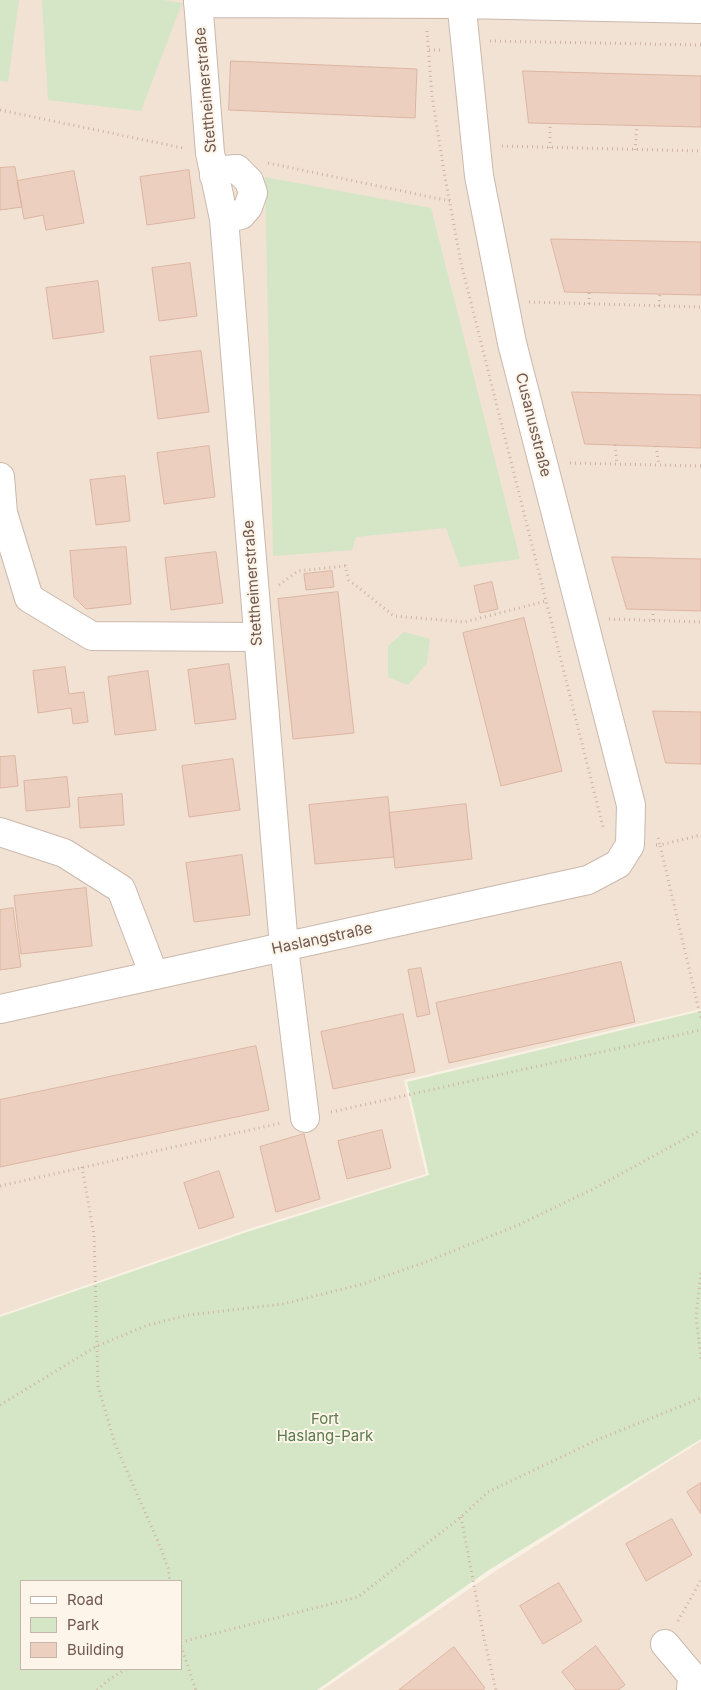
<!DOCTYPE html>
<meta charset="utf-8">
<style>
body{margin:0}
#map{position:relative;width:701px;height:1690px;overflow:hidden;background:#faf1e5;font-family:Inter,sans-serif}
canvas{display:block}
.legend{position:absolute;left:20px;top:1580px;width:162px;height:90px;box-sizing:border-box;background:#fdf5ea;border:1px solid #c5b6ab;margin:0;padding:6px 9px;list-style:none;font-size:15px;color:#70574d}
.legend li{display:flex;align-items:center;gap:10px;height:25px}
.legend b{width:25px;border:1px solid #c5b6ab}
</style>
<div id="map">
<canvas width="701" height="1690"></canvas>
<ul class="legend">
<li><b style="height:6px;background:#fff"></b>Road</li>
<li><b style="height:14px;background:#d4e6c5"></b>Park</li>
<li><b style="height:14px;background:#edcfbf"></b>Building</li>
</ul>
</div>
<script>
const ctx = document.querySelector('canvas').getContext('2d');
ctx.lineJoin = 'round';
function fillPath(path, color) {
  ctx.fillStyle = color;
  ctx.fill(path, 'evenodd');
}
function trace(path, color, width, dash) {
  ctx.strokeStyle = color;
  ctx.lineWidth = width;
  ctx.lineCap = dash ? 'butt' : 'round';
  ctx.setLineDash(dash || []);
  ctx.stroke(path);
}
function write(font, color, halo, rows, align = 'center') {
  ctx.font = font + ' Inter,sans-serif';
  ctx.lineWidth = 4;
  ctx.setLineDash([]);
  ctx.textBaseline = 'middle';
  ctx.strokeStyle = halo;
  ctx.fillStyle = color;
  for (const [text, x, y, turn = 0] of rows) {
    ctx.save();
    ctx.translate(x, y);
    ctx.rotate((+turn || 0) * Math.PI / 180);
    ctx.textAlign = isNaN(turn) ? turn : align;
    if (halo) ctx.strokeText(text, 0, 0);
    ctx.fillText(text, 0, 0);
    ctx.restore();
  }
}
const residential = new Path2D(`
 M0,0H701V1009L404,1080L426,1174L249,1229L0,1315Z
 M701,1441V1690H322L491,1574Z`);
const green = new Path2D(`
 M0,0H19L8,82L0,81Z
 M42,0H163L182,3L141,111L48,100Z
 M265,177L431,208L520,559L460,567L446,528L356,537L352,550L273,556Z
 M404,632L430,639L427,663L408,685L388,677V646Z
 M701,1011V1439L489,1570L317,1690H0V1317L250,1231L429,1175L407,1082ZM21,1581H181V1669H21Z`);
const building = new Path2D(`
 M231,61L417,69L415,118L229,110Z
 M523,71L701,76V127L529,123Z
 M15,167L22,207L0,210V168Z
 M189,170L195,218L147,225L140,177Z
 M74,171L84,223L46,230L43,215L24,219L17,181Z
 M551,239L701,242V295L565,292Z
 M190,263L197,316L159,321L152,268Z
 M98,281L104,332L53,339L46,288Z
 M201,351L209,412L158,419L150,357Z
 M572,392L701,395V448L585,444Z
 M209,446L215,497L164,504L157,453Z
 M125,476L130,521L96,525L90,480Z
 M126,547L131,604L86,609L74,597L70,551Z
 M216,552L223,603L171,610L165,558Z
 M612,557L701,559V611L627,609Z
 M332,571L334,587L306,590L304,574Z
 M492,582L498,609L480,613L474,586Z
 M338,592L354,733L293,739L278,599Z
 M524,618L562,771L501,786L463,633Z
 M229,664L236,719L195,724L188,670Z
 M65,667L69,694L84,692L88,722L73,724L71,708L38,713L33,671Z
 M148,671L156,730L115,735L108,677Z
 M653,711L701,712V764L666,763Z
 M15,756L18,786L0,788V757Z
 M233,759L240,810L189,817L182,766Z
 M67,777L70,807L26,811L24,781Z
 M122,794L124,825L80,828L78,798Z
 M388,797L394,857L315,864L309,805Z
 M466,804L472,859L395,868L389,813Z
 M242,855L250,915L194,922L186,863Z
 M86,888L92,946L21,954L14,896Z
 M13,908L21,967L0,970V910Z
 M621,962L635,1022L449,1063L436,1003Z
 M421,968L430,1014L417,1017L408,970Z
 M403,1014L415,1072L333,1089L321,1032Z
 M256,1046L269,1110L0,1167V1100Z
 M382,1130L391,1168L347,1179L338,1141Z
 M304,1134L320,1199L276,1212L260,1147Z
 M219,1171L234,1217L199,1229L184,1183Z
 M701,1483V1514L687,1492Z
 M672,1519L692,1555L646,1581L626,1544Z
 M559,1583L582,1621L543,1644L520,1606Z
 M596,1646L625,1685L618,1690H576L562,1672Z
 M454,1647L485,1688L483,1690H399Z`);
const path = new Path2D(`
 M427,31L432,96L444,172L461,263L603,827
 M490,41L701,45
 M429,50H441
 M0,110L183,148
 M502,146L701,151
 M550,148V123
 M635,150L637,125
 M268,163L450,201
 M529,302L701,307
 M589,304V292
 M659,306L660,294
 M615,445L617,464
 M656,446L659,465
 M570,463L701,466
 M279,585L298,571L345,566L349,580L394,616L465,622L546,601
 M609,619L701,622
 M653,620V610
 M658,838L660,845L701,835
 M656,845H660L701,1019
 M331,1112L701,1030
 M82,1167L94,1235L98,1386L115,1444L159,1544L168,1568L170,1581
 M0,1186L281,1123
 M701,1273L696,1316L701,1359
 M0,1405L97,1346L148,1325L188,1315L283,1304L363,1284L423,1263L516,1226L595,1188L701,1130
 M461,1517L484,1638L496,1690
 M678,1621L701,1580
 M181,1642L358,1597L461,1517L488,1492L597,1440L701,1398
 M181,1646L196,1690
 M97,1690L107,1681L126,1669`);
const minor = new Path2D(`
 M198,0L210,153L224,219L284,947L305,1118
 M198,3L461,4L701,9
 M214,176L224,170L237,169L249,181L253,193L248,207L241,215L224,219
 M0,477L3,513L29,598L92,636L257,637
 M0,832L64,853L121,889L154,975
 M0,1009L588,880L618,864L630,845L631,805L512,343L479,176L461,0
 M665,1644L692,1676L691,1690`);
const streetNames = [
 ["Stettheimerstraße",206,90,-95],
 ["Cusanusstraße",533,425,76],
 ["Stettheimerstraße",253,583,-94],
 ["Haslangstraße",322,939,-12]
];
const parkNames = [
 ["Fort",325,1419],
 ["Haslang-Park",325,1436]
];
fillPath(residential, '#f1e2d4');
fillPath(green, '#d4e6c5');
fillPath(building, '#edcfbf');
trace(building, '#ddb5a1', 1);
trace(minor, '#cab8ac', 30);
trace(path, '#d1b2a2', 3, [1, 4]);
trace(minor, '#fff', 28);
write('15px', '#70574d', '#fdf5ea', streetNames);
write('15px', '#597a49', '#fdf5ea', parkNames);
</script>
